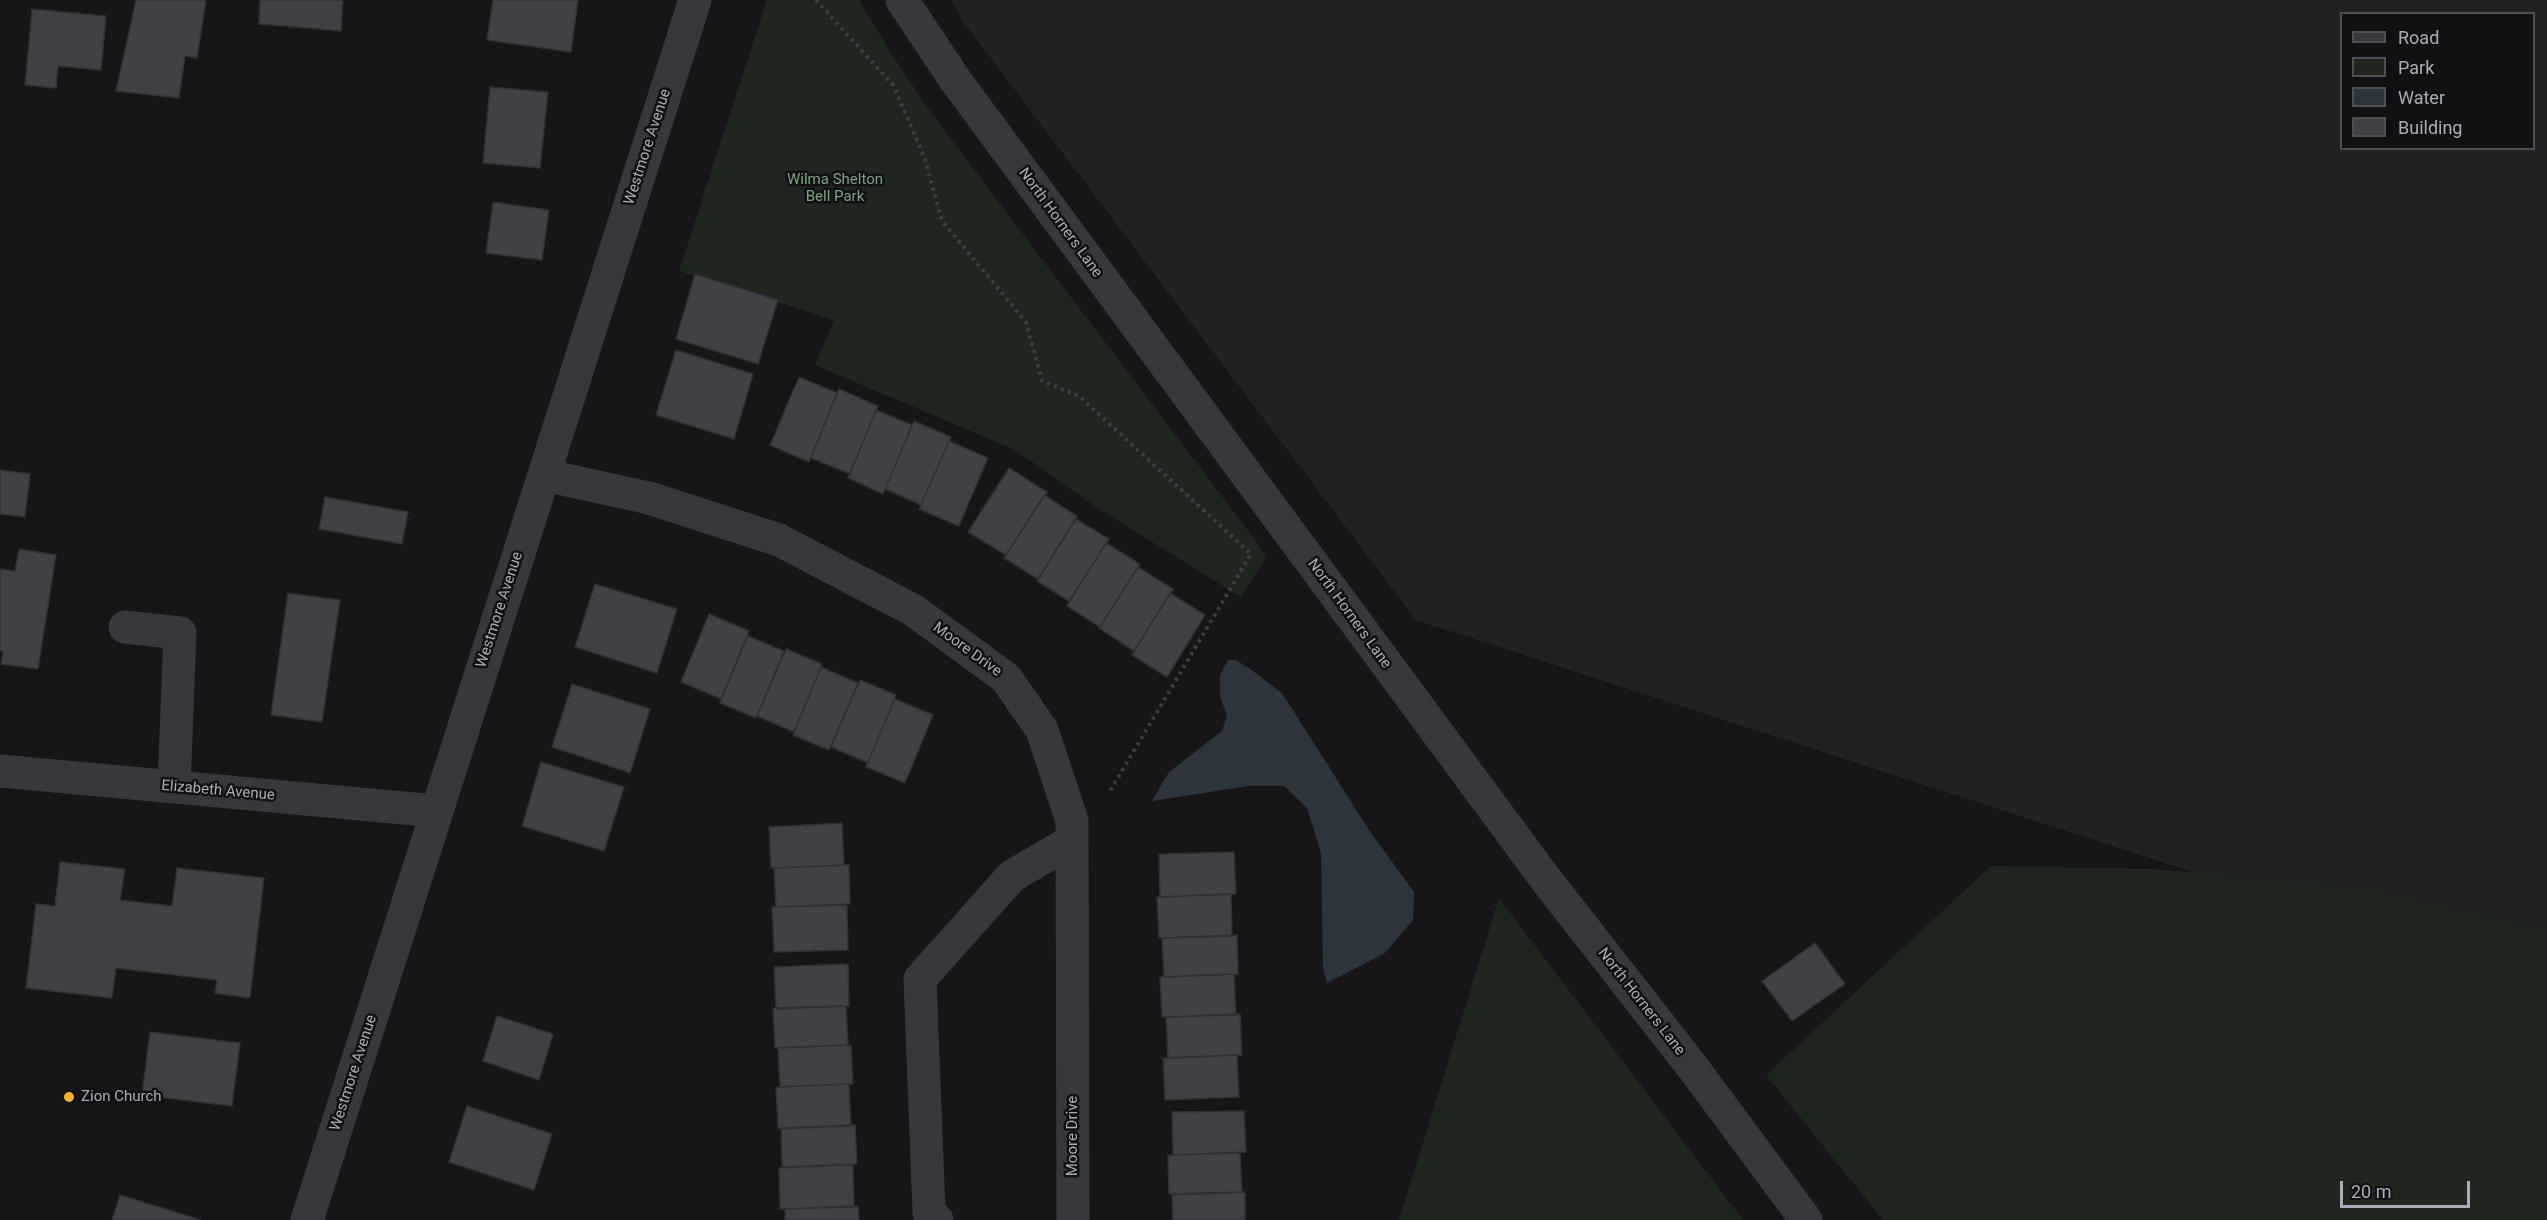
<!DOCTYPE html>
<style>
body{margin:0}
#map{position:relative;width:2547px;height:1220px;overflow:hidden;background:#161618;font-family:Roboto,sans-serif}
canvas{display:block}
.legend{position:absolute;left:2340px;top:12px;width:195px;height:138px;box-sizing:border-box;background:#111113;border:2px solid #4d4f55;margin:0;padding:8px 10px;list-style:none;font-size:18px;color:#a8adb8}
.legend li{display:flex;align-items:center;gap:12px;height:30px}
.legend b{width:30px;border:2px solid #4d4f55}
.scale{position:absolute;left:2340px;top:1181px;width:130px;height:27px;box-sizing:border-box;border:3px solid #a8adb8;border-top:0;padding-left:8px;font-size:18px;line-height:21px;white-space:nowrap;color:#a8adb8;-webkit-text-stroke:4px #111113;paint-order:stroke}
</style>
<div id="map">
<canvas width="2547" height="1220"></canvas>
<ul class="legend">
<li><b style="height:8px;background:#37383d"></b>Road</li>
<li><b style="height:16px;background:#1e261f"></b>Park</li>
<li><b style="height:16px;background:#2c353c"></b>Water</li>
<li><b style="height:16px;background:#404145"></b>Building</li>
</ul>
<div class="scale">20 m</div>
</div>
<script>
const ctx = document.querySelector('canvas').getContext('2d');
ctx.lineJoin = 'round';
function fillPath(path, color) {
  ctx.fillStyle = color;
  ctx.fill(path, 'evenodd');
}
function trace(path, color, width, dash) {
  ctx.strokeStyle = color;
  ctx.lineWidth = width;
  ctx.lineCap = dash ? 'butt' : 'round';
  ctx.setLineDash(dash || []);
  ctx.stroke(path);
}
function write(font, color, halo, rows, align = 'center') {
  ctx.font = font + ' Roboto,sans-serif';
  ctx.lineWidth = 5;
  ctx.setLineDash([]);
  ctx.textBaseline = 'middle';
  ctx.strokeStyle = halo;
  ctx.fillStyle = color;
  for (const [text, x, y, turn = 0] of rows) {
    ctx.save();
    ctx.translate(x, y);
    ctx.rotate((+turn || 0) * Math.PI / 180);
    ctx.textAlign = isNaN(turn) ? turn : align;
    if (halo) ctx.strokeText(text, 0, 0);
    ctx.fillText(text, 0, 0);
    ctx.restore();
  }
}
const built = new Path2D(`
 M951,0H2547V987L1416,620L962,20ZM2342,14H2534V148H2342Z`);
const green = new Path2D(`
 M767,0H859L889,50L932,114L1256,541L1266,557L1241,597L1099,509L1015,450L815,365L834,320L679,271Z
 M1991,866L2151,869L2367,887L2547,931V1220H1883L1766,1075Z
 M1499,898L1743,1220H1399Z`);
const water = new Path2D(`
 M1228,660H1236L1250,669L1282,693L1369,830L1414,892L1413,920L1385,953L1327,983L1323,968L1321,853L1307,808L1284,786H1248L1152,801L1169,772L1222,731L1227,715L1220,697V675Z`);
const building = new Path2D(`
 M136,0H206L197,58L185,56L179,98L116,91Z
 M260,0H343L341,31L259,24Z
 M493,0H578L571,52L487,40Z
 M32,9L106,16L101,70L58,66L56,88L25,85Z
 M490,87L548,92L540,168L483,163Z
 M493,202L549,210L542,260L486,253Z
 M695,274L778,300L758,364L676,339Z
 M676,350L753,374L734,439L656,415Z
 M799,377L837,393L809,462L770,445Z
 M839,389L878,406L850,474L811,458Z
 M876,410L912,425L883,494L848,478Z
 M914,421L951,437L921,505L885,489Z
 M949,441L988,458L959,526L919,509Z
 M1009,468L1047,492L1006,555L968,532Z
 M0,470L30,474L25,517L0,514Z
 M1044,495L1077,516L1038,579L1004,558Z
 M325,497L408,512L402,544L319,529Z
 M1076,519L1109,539L1069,601L1037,581Z
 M1106,543L1140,564L1100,627L1067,606Z
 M19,549L56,555L38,669L1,664L3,651H0V569L15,571Z
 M1138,567L1173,589L1134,651L1099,628Z
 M595,584L677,609L657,673L575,647Z
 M288,593L340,600L322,722L271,715Z
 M1170,593L1205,615L1167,677L1132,655Z
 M709,614L749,631L721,699L681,682Z
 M748,636L784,651L756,718L720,703Z
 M786,649L822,664L794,732L757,716Z
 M821,667L858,683L829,750L793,735Z
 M860,680L896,695L868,763L831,747Z
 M572,684L650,709L630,773L552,747Z
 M895,699L933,715L905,783L866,767Z
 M541,762L624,787L604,851L522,826Z
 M842,823L844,865L771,868L769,827Z
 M1234,852L1236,894L1160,897L1159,854Z
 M60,862L125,869L120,900L172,906L177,868L264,878L250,998L215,993L217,980L116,968L112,998L26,988L36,904L55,906Z
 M849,865L850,904L776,907L774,868Z
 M1231,894L1232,936L1159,938L1157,897Z
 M847,905L848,950L774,952L772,907Z
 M1237,935L1238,974L1164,977L1162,938Z
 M1815,943L1845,984L1792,1021L1762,981Z
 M848,964L849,1006L776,1009L774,967Z
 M1234,974L1236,1015L1162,1017L1160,977Z
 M846,1006L848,1045L775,1048L773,1008Z
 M1240,1014L1242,1055L1168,1058L1166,1017Z
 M497,1016L553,1034L539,1080L483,1061Z
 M150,1032L240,1043L232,1106L142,1095Z
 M851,1045L853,1084L780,1087L778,1048Z
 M1237,1055L1239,1097L1165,1100L1163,1058Z
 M849,1084L851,1126L778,1129L776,1087Z
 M467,1106L552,1134L534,1190L449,1162Z
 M1244,1111L1246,1152L1173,1155L1172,1112Z
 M855,1125L857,1164L782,1167L781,1128Z
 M1240,1153L1242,1192L1169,1194L1168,1155Z
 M853,1165L854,1207L780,1209L779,1168Z
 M1245,1192V1220H1173L1172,1195Z
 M120,1195L201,1220H112Z
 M858,1206L859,1220H785V1209Z`);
const path = new Path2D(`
 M816,0L893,85L924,156L942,221L1026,322L1042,381L1079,396L1251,554L1110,791`);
const minor = new Path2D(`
 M902,0L956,81L1544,877L1694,1069L1806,1220
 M544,475L649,498L779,540L913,610L1006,678L1042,730L1072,821L1073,1220
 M125,627L180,633L174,787
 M0,771L436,811
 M307,1220L695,0
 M937,1220L929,1212L920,979L1012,876L1072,841`);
const markers = [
 [69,1097,6,"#f2b134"]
];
const streetNames = [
 ["Westmore Avenue",648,147,-72],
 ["North Horners Lane",1060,223,54],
 ["Westmore Avenue",500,610,-72],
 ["North Horners Lane",1349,614,54],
 ["Moore Drive",967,650,36],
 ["Elizabeth Avenue",218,791,5],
 ["North Horners Lane",1641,1002,52],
 ["Westmore Avenue",354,1073,-72],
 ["Moore Drive",1073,1136,-90]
];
const parkNames = [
 ["Wilma Shelton",835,180],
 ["Bell Park",835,197]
];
const poiNames = [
 ["Zion Church",81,1097]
];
fillPath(built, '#222225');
fillPath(green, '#1e261f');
fillPath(water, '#2c353c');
fillPath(building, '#404145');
trace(building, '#303034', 1.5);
trace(path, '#3d3f44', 4, [3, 4.5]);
trace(minor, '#37383d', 33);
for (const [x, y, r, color] of markers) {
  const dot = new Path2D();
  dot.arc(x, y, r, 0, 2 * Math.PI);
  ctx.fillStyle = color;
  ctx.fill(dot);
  trace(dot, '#111113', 2);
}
write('15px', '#a8adb8', '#111113', streetNames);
write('15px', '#7fa381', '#111113', parkNames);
write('15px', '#a8adb8', '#111113', poiNames, 'left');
</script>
